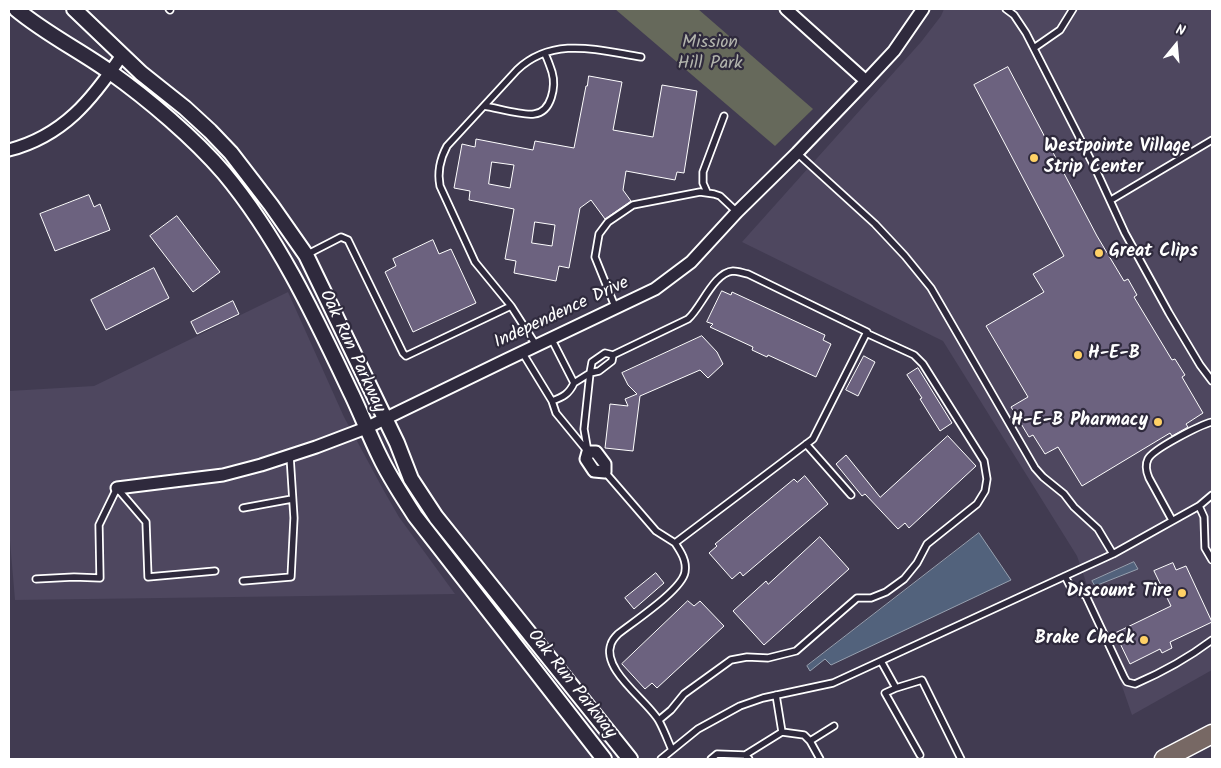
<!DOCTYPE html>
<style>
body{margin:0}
#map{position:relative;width:1221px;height:768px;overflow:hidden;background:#413b51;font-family:Kalam,sans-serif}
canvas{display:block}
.frame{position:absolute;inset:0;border:10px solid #fff;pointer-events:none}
.north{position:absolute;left:1151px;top:20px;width:50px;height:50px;-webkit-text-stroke:4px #2f2a3d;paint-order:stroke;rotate:17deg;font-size:14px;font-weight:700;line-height:20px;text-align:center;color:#fff}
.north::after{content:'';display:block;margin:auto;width:18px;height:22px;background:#fff;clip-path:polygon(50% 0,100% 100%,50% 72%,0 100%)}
</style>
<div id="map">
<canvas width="1221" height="768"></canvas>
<div class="frame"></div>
<div class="north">N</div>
</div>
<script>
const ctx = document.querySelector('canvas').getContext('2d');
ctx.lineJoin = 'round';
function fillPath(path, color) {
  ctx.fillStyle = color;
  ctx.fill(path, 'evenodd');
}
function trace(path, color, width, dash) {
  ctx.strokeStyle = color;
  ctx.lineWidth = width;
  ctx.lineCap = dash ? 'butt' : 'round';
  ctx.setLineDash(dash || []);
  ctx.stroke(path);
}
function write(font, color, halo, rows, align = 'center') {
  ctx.font = font + ' Kalam,sans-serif';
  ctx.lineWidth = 4.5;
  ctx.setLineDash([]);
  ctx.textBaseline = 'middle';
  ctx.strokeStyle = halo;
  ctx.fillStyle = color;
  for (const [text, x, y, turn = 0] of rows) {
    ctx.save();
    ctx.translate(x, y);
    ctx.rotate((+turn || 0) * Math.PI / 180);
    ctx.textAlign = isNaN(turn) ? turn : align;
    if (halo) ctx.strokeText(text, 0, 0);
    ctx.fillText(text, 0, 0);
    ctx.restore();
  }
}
const built = new Path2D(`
 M944,9H1212V670L1132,715L1077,556L943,341L742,242L921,42L941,16Z
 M288,292L344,417L384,491L399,517L455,594L15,600L9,529V391L94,386Z`);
const green = new Path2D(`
 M615,9H698L813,109L775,146Z`);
const water = new Path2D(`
 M979,533L1011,580L831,665L825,659L810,671L807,666Z
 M1134,562L1138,569L1095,586L1092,581Z`);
const building = new Path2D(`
 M1008,67L1097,236L1124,281L1128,279L1137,295L1134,297L1172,360L1175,359L1185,375L1182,377L1203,413L1186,424L1188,427L1172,436L1170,433L1082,486L1058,447L1045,454L1033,435L1029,437L1011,407L1028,397L986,326L1044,292L1033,274L1064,256L974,85Z
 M589,76L622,82L613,130L653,137L662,85L697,91L684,173L677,172L675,180L626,171L623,190L631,201L605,219L591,200L580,208L569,268L559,266L556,281L514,273L516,261L505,259L514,209L469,200L470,191L454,188L462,144L475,147L476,139L533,150L535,141L574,148L586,86H587ZM492,162L514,165L510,188L489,184ZM535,222L555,225L552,246L532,243Z
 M89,195L94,207L100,204L110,230L55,251L40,214Z
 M177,216L220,272L193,292L150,236Z
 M433,240L439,254L451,249L476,303L413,332L385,272L396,266L393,259Z
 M154,268L169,298L106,330L91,300Z
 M722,291L731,295L732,292L825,335L823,340L831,344L816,377L768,355L767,357L752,350L753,347L710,327L713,324L707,322Z
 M233,301L239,314L197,334L191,322Z
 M702,336L717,352L723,364L708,378L700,370L640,396L633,451L605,448L610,404L628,406L625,399L637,394L628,385L622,373Z
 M864,356L875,362L858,396L846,390Z
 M918,368L952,423L940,431L920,399L922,398L907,375Z
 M948,436L976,466L909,528L905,523L898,529L865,494L862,496L836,464L846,455L880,497Z
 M805,476L828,504L743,576L740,572L732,579L709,553L717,546L715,544L794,479L797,482Z
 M820,537L849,569L764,645L733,611L766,581L768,584Z
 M1173,563L1176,570L1186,566L1212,622L1170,642L1172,648L1162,653L1160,649L1130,664L1115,633L1171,606L1154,571Z
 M656,573L664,583L634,609L625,598Z
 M688,601L694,606L700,601L724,626L657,688L652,683L645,689L622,664Z`);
const service = new Path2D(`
 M169,9L170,10
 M1006,9L1014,15L1026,33L1096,170L1125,233L1169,313L1200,365L1212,381
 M1034,48L1060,30L1073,9
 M484,106C497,108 523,116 534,114C552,112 556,86 552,72C550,66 548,60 545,54
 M797,153L875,224L905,256L931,288L1035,468L1043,477L1064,494L1074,507L1098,529L1113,554
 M707,192L703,183V172L724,116
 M1111,200L1212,140
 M306,255L341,237L348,240L403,353L406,356L511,306
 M616,309L595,257L599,234L608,222L633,205L700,192L714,194L720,196L737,212
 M536,345L511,306L475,262L440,186C437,171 440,159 447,146L517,70C553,36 597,50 641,57
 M522,352L552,401C563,397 569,394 574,383L551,338
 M605,353L613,355L612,361L599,371L590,373L592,362Z
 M552,401L556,413L588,452L584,429L590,373L574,383
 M806,444L851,495
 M605,472L656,531L675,543L813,439L867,332L748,274C743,273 738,271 733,271C714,272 701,308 688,319L613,355
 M1199,506L1204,517L1205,548L1212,560
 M243,508L292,499
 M1172,520L1149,478C1146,471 1145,465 1148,459C1153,449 1200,425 1212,422
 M1065,576L1070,586L1086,596L1124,677L1127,682L1135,684C1163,672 1188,658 1212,640
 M36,579L74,577L100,578L99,525L117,488L146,522L148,577L215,571
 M243,581L291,577L294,518L290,456
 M881,661L896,688L922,680L961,759
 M896,688L885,693L920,755
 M776,695L782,732
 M659,720L671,710L684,694L731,660L747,657L768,658L796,651L857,598H871L886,592L904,579L917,563L927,544L977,504L985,491L987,479L984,461L923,364L914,355L866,333
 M810,741L834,726
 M672,750C668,741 664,730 659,721C648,701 601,670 611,644C612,641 615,637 618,634C633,622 682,590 685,572C687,561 681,552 675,543
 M661,759L698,729L740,706L763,698L833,683L1113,554L1199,506L1212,495
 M711,759L717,754L745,755
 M749,759L745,755L782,732L804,735L810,741L820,759`);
const minor = new Path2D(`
 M786,9L866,81
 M9,150C63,136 92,100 122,55
 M588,452H596L605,464V472L594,471L586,459Z
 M117,488L223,475L261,465L316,447L366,428L405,409L506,360L655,289L691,262L737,212L797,153L866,81L894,51L923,9`);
const tertiary = new Path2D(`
 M16,9C46,34 79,50 110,72C148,99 194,138 224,173C279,239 315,317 352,395C362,416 370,437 380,457C390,478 403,497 415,516L604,759
 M74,9L141,73L185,108L210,131L231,153L271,205L306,255L397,443L411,479L436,517L630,759`);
const primary = new Path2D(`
 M1164,759L1212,734`);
const markers = [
 [1034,158,5,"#ffd166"],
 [1099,253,5,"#ffd166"],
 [1078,355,5,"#ffd166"],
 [1158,422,5,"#ffd166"],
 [1182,593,5,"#ffd166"],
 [1144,640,5,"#ffd166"]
];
const parkNames = [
 ["Mission",710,44],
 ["Hill Park",710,65]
];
const poiNames = [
 ["Westpointe Village",1044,148],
 ["Strip Center",1044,169],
 ["Great Clips",1109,253],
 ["H-E-B",1088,355],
 ["H-E-B Pharmacy",1148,422,"right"],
 ["Discount Tire",1172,593,"right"],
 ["Brake Check",1134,640,"right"]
];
const streetNames = [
 ["Independence Drive",562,314,-25],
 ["Oak Run Parkway",351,352,65],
 ["Oak Run Parkway",571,685,52]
];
fillPath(built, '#4e475f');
fillPath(green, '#66695b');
fillPath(water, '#52627c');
trace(water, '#97a1b0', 1);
fillPath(building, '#6c627f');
trace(building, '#fff', 1);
trace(service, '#fff', 9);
trace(minor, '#fff', 15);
trace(tertiary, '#fff', 18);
trace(primary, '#fff', 21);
trace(service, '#2f2a3d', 5.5);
trace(minor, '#2f2a3d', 11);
trace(tertiary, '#2f2a3d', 14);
trace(primary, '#776864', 18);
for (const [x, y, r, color] of markers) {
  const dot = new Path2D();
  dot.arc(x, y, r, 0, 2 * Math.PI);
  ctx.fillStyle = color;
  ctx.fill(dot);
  trace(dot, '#2f2a3d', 2);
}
write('18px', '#b2b4ad', '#2f2a3d', parkNames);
write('bold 18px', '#fff', '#2f2a3d', poiNames, 'left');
write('18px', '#fff', '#2f2a3d', streetNames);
</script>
